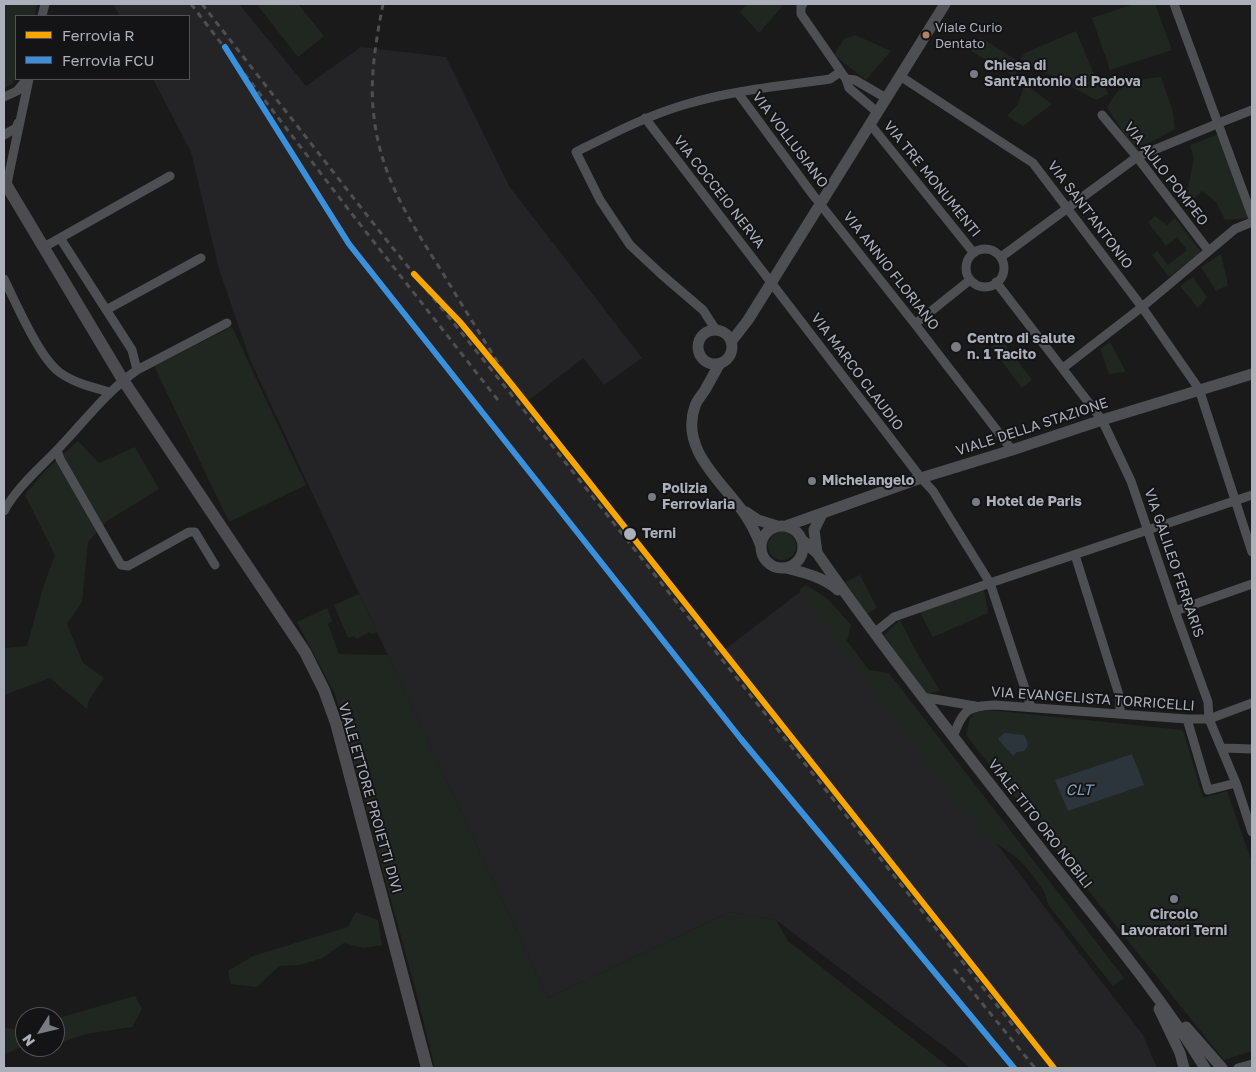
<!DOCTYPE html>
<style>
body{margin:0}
#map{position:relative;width:1256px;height:1072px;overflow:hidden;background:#1a1a1a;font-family:"Golos Text",sans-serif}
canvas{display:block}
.frame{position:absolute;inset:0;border:5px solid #abb0ba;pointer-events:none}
.legend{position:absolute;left:15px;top:15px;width:175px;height:65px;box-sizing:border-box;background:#141416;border:1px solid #505258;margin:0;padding:6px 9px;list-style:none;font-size:15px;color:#abb0ba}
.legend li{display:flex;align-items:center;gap:10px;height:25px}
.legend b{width:25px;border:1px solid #505258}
.north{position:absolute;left:15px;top:1007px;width:50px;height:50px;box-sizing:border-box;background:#141416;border:1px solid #505258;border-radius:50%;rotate:234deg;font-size:14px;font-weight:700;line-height:20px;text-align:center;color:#abb0ba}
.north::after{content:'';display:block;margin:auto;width:18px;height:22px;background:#787c82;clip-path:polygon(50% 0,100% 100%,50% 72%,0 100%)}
</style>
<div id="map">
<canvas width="1256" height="1072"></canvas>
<div class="frame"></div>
<ul class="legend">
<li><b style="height:6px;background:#f7a600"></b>Ferrovia R</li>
<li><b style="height:6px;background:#3a90db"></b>Ferrovia FCU</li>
</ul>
<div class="north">N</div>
</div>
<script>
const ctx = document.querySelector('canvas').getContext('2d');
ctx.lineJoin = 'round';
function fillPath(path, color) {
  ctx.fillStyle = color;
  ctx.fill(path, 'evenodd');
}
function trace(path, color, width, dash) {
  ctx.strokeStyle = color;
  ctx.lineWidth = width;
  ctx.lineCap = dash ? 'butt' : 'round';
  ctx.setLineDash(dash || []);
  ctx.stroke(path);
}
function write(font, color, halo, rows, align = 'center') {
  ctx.font = font + ' "Golos Text",sans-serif';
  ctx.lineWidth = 4;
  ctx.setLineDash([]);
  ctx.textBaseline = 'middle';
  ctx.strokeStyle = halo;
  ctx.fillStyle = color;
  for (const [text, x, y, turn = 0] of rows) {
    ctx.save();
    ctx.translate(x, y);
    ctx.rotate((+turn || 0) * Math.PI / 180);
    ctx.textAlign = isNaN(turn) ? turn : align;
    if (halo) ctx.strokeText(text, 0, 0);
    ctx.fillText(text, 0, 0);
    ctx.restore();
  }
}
const built = new Path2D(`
 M113,4H239L306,86L361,47L446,57L509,186L642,358L604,385L583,358L528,401L723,651L804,589L1084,959L1143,1035L1157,1068H970L954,1054L776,920L730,912L548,998L251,362L219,269L191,152L153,79H189V16H120Z`);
const green = new Path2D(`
 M4,4H37L35,16H16V76L12,84L4,89Z
 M261,4H298L324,36L298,57L258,6Z
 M747,4H784L759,33L740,12Z
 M1134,4H1155L1172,50L1110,70L1092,18Z
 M1076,31L1096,79H1102L1108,94L1096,100L1020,59L1025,53Z
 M855,35L891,51L866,80L834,55L844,39Z
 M980,37L1021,63L1014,77L990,59L988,61L971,51Z
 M1161,77L1173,112L1175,129L1135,151L1107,107C1122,81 1132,80 1161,77Z
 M1025,84L1052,104L1023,126L1007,116L1018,104Z
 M1219,134L1248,218L1225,220L1216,202L1202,191L1185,206L1176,196L1188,187L1194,159L1190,145Z
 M1155,216L1167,225L1175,218L1201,252L1169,277L1152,255L1157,251L1168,265L1187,250L1177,237L1166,246L1148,222Z
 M1221,254L1228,285L1216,291L1201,267Z
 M1193,277L1207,297L1198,308L1180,286Z
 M232,327L306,485L229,522L154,366Z
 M1001,339L1032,380L1022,388L991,347Z
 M1110,342L1126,372L1109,374L1100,349Z
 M78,441L99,463L135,447L159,489L107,521L88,542L82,602L67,624L83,663L104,678L89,700L87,709L50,678L4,695V648L27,646L43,588L55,555L25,495L45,471Z
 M768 546a14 14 0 1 1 28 0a14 14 0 1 1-28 0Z
 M860,575L877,608L867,614L845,582Z
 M983,584L988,613L933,637L918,609Z
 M806,585L828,599L851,625L847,641L869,670L889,673L1124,978L1113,986L1049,906L1044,891L1027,868L1015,856L987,837L954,800L799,590Z
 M359,594L377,632L372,634L370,632L356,639L354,636L348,638L334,605Z
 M327,608L332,621L328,624L339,654L388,655L548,998L730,912L776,920L788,941L950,1068H435L419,1003L335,694L297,622Z
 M900,620L917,653L940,691L925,694L884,635Z
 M969,708L1183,730L1203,798L1227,791L1252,862V1051L1224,1060L1125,937L966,735L970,718L973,717Z
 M356,912L378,920L382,945L364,948L344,943L322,958L300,965L279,966L257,987L231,984L228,971L253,956L348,927Z
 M135,996L142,1009L132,1027L86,1034L55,1044V1019Z
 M4,1027L16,1030L25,1027V1045L4,1055Z`);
const water = new Path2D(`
 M1004,733L1024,735L1027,741L1028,746L1024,751L1017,752L1013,756L998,739Z
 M1132,754L1144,785L1068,811L1055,780Z`);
const minor = new Path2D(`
 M803,4L801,6V14L846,79
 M1174,4L1252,216
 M42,16L45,4
 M900,76L1033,163L1142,307L1199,389L1252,552
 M738,93L813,195L915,324L1012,450
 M4,97L17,91L27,79
 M877,112L849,88L846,79L855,80L886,98
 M1102,115L1137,157L1208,250
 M645,118L921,478L933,491L990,583L1031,707
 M870,124L973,252
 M4,135L16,128L18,123
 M4,188L7,185L10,169L29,79
 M60,238L170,176
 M966 268a19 19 0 1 1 38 0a19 19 0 1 1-38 0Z
 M1001,257L1137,157L1219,123L1252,110
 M4,279C16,303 39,357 59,372C74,383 92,387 109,392
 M996,282L1102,420L1131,481L1175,611L1208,702L1209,719L1236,783L1208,790L1187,719
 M106,310L201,258
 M915,324L970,280
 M716,330L703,310L661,274L630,245L600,200L576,152C612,134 648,115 687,104C733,90 783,86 830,79L840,72
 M1063,368L1142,307L1235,229L1252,222
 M137,370L227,323
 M57,450L60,459L121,565L128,566L189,532H195L215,565
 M4,511C17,487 39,469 58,449C84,422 106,392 137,370L132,350L60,238L44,247
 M1075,555L1120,698V713
 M1175,611L1252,584
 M874,633L894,617L990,583L1252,495
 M922,697L975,706
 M953,737C963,710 967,706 995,705L1187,719H1209L1252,703
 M1223,748L1252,749
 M1236,783L1252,832
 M1238,1068L1252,1064`);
const tertiary = new Path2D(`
 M698 347a17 17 0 1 1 34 0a17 17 0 1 1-34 0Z
 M731,342L748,320L945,4
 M720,363C715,372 710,381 705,390C702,395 697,400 695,406C680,448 719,479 741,509C750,521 756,533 761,546
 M746,512L758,520L777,526
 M761 547a21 21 0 1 1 42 0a21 21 0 1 1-42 0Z
 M786,526L921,478L1012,450L1102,420L1252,374
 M802,540L817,553C891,659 972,761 1052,863C1105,930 1160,995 1205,1068
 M817,553L814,530L822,514
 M786,568C805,573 823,577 838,590
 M1159,1009L1180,1053L1184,1068
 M1186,1027L1222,1068`);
const secondary = new Path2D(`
 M4,181L123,380L305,652L324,690L336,723L427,1068`);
const rail = new Path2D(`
 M191,4L352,214L501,404
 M202,4L384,237L511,394L1023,1038
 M383,4C376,40 369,80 374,117C381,179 412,224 444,275C466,312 489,348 512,385
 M954,969L1035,1068`);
const rail1 = new Path2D(`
 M414,274L460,322L512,385L1054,1068`);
const rail2 = new Path2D(`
 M225,47L349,244L741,739L1014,1068`);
const markers = [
 [926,35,4.5,"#b6815c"],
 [974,74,5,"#787c82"],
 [956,347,6,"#787c82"],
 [812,481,5,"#787c82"],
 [652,497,5,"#787c82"],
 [976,502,5,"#787c82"],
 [630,534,7,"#abb0ba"],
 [1174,899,5,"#787c82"]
];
const busNames = [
 ["Viale Curio",935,28],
 ["Dentato",935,44]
];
const poiNames = [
 ["Chiesa di",984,66],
 ["Sant'Antonio di Padova",984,82],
 ["Centro di salute",967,339],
 ["n. 1 Tacito",967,355],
 ["Michelangelo",822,481],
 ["Polizia",662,489],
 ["Ferroviaria",662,505],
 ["Hotel de Paris",986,502],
 ["Circolo",1174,915,"center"],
 ["Lavoratori Terni",1174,931,"center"]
];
const streetNames = [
 ["VIA VOLLUSIANO",790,140,53],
 ["VIA AULO POMPEO",1166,174,52],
 ["VIA TRE MONUMENTI",932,179,51],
 ["VIA COCCEIO NERVA",719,192,52],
 ["VIA SANT'ANTONIO",1090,215,53],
 ["VIA ANNIO FLORIANO",891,271,52],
 ["VIA MARCO CLAUDIO",857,372,53],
 ["VIALE DELLA STAZIONE",1032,427,-18],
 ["VIA GALILEO FERRARIS",1174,563,71],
 ["VIA EVANGELISTA TORRICELLI",1093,699,4],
 ["VIALE ETTORE PROIETTI DIVI",370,798,74],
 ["VIALE TITO ORO NOBILI",1040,824,52]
];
const stopNames = [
 ["Terni",642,534]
];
const waterNames = [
 ["CLT",1079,790]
];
fillPath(built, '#242426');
fillPath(green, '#202720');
fillPath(water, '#2d353c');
trace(minor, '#4e4f53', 9);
trace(tertiary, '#4e4f53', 11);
trace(secondary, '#4d4d51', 12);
trace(rail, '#4e4f51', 3, [6, 5]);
trace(rail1, '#f7a600', 6);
trace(rail2, '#3a90db', 6);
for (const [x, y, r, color] of markers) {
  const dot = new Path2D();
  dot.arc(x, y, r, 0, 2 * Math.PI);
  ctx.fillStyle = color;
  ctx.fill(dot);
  trace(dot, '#141416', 2);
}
write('13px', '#abb0ba', '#141416', busNames, 'left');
write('bold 14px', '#abb0ba', '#141416', poiNames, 'left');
write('14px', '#abb0ba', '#141416', streetNames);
write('bold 14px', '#abb0ba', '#141416', stopNames, 'left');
write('italic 15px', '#839fb4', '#141416', waterNames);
</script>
